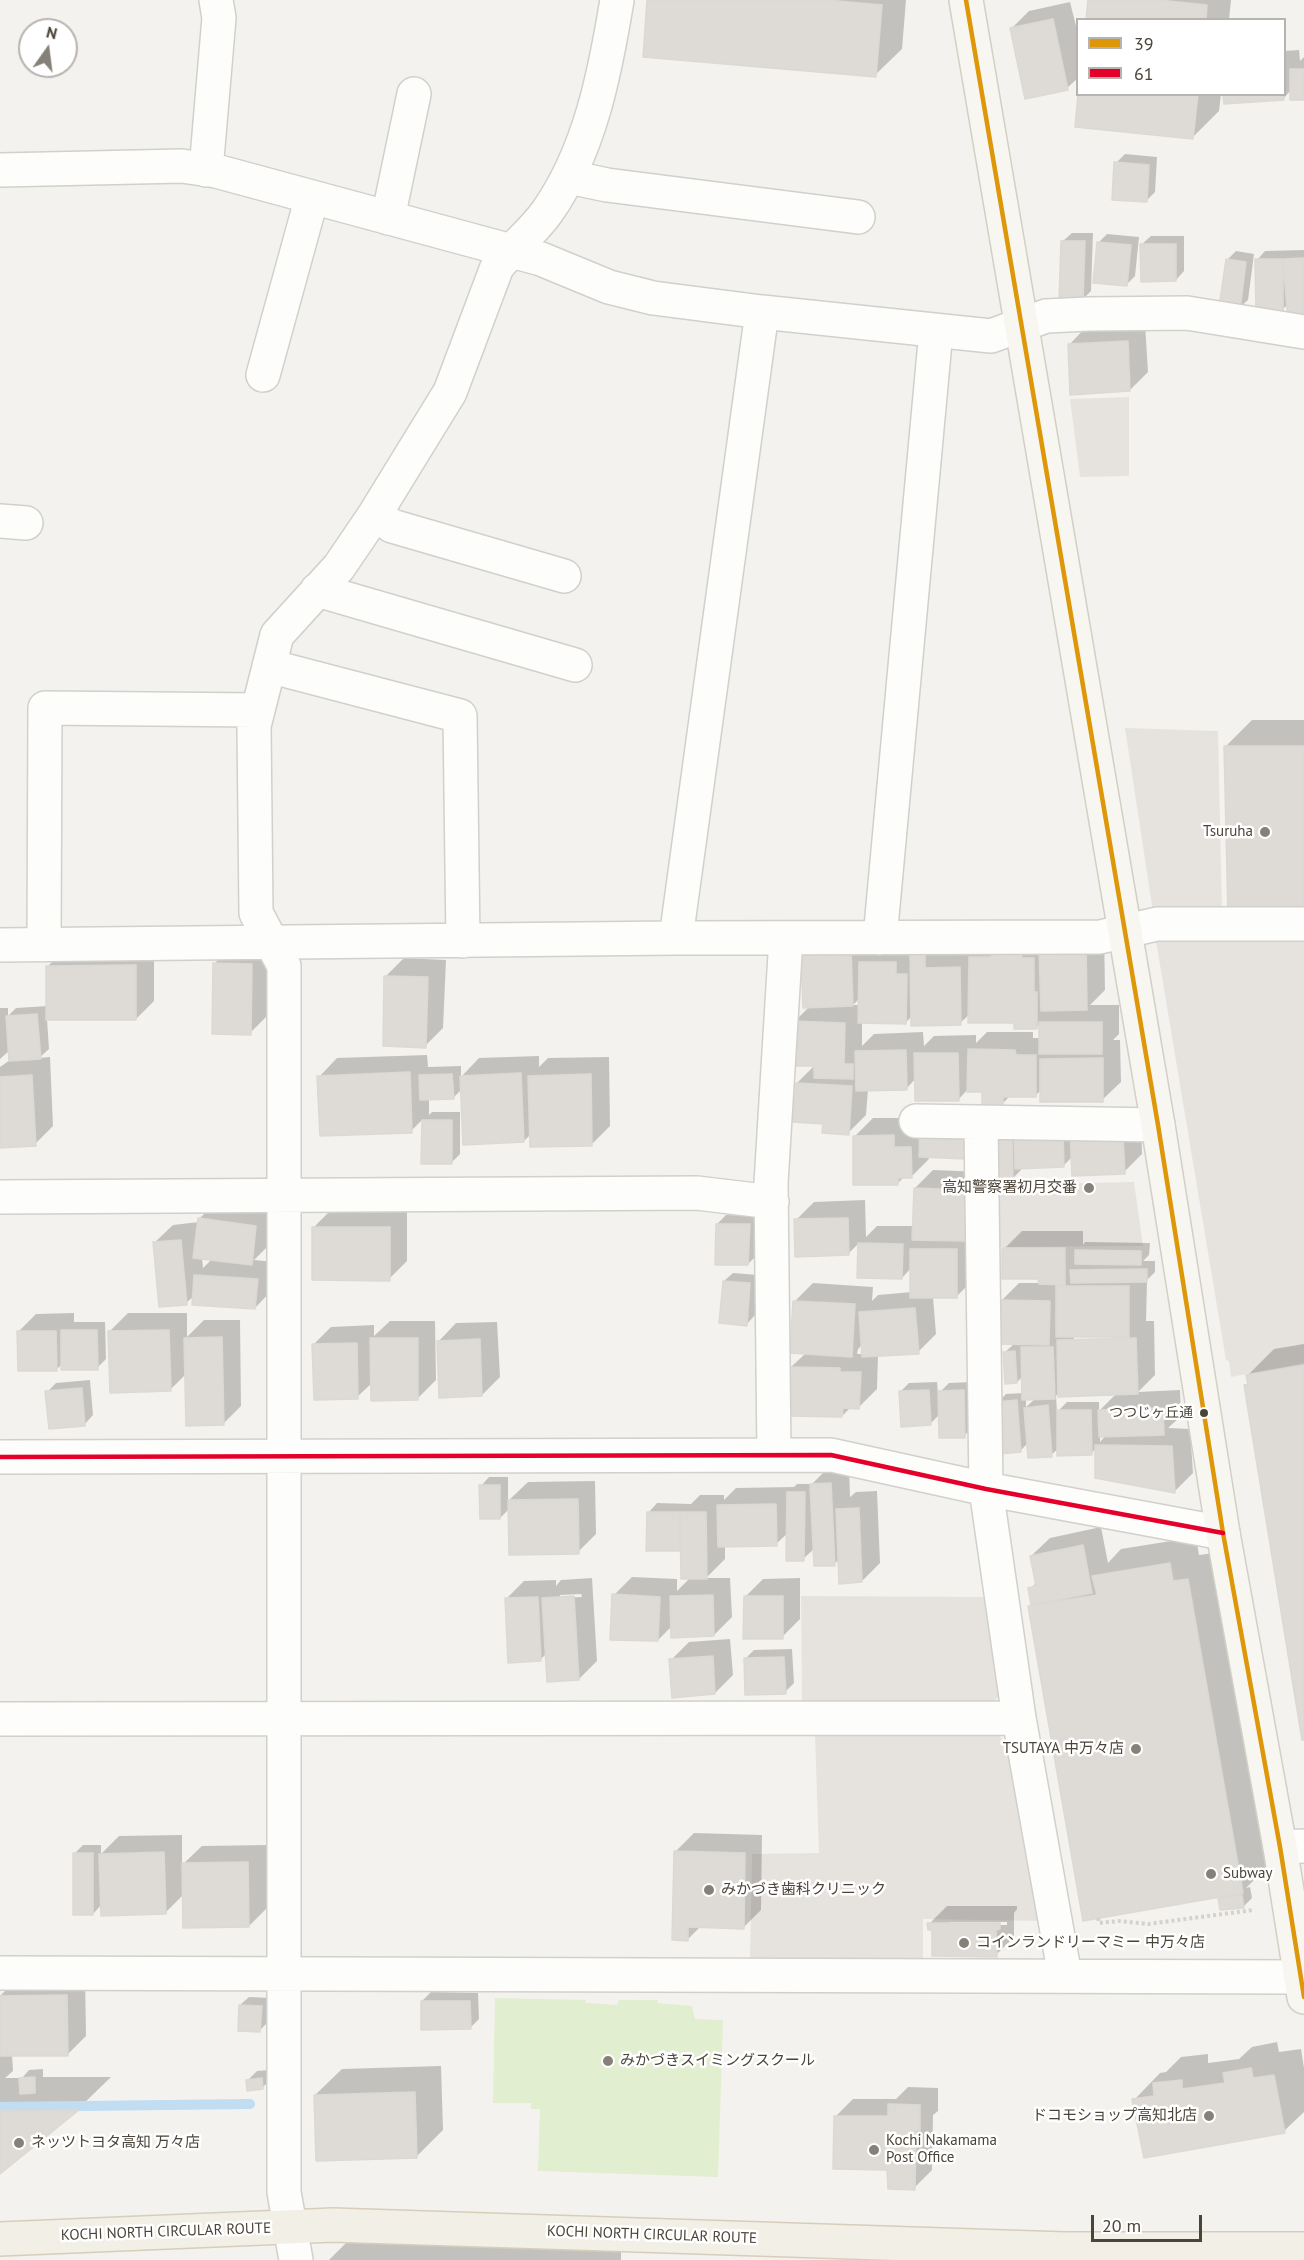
<!DOCTYPE html>
<meta charset="utf-8">
<style>
body{margin:0}
#map{position:relative;width:1304px;height:2260px;overflow:hidden;background:#f4f2ee;font-family:"PT Sans",sans-serif}
canvas{display:block}
.legend{position:absolute;left:1076px;top:18px;width:210px;height:78px;box-sizing:border-box;background:#fff;border:2px solid #b7b4b0;margin:0;padding:8px 10px;list-style:none;font-size:18px;color:#4b4439}
.legend li{display:flex;align-items:center;gap:12px;height:30px}
.legend b{width:30px;border:2px solid #b7b4b0}
.north{position:absolute;left:18px;top:18px;width:60px;height:60px;box-sizing:border-box;background:#fff;border:2px solid #b7b4b0;border-radius:50%;rotate:14deg;font-size:16px;font-weight:700;line-height:24px;text-align:center;color:#4b4439}
.north::after{content:'';display:block;margin:auto;width:21px;height:27px;background:#868178;clip-path:polygon(50% 0,100% 100%,50% 72%,0 100%)}
.scale{position:absolute;left:1091px;top:2215px;width:111px;height:27px;box-sizing:border-box;border:3px solid #4b4439;border-top:0;padding-left:8px;font-size:18px;line-height:21px;white-space:nowrap;color:#4b4439;-webkit-text-stroke:4px #fff;paint-order:stroke}
</style>
<div id="map">
<canvas width="1304" height="2260"></canvas>
<ul class="legend">
<li><b style="height:8px;background:#dd9709"></b>39</li>
<li><b style="height:8px;background:#e4002b"></b>61</li>
</ul>
<div class="north">N</div>
<div class="scale">20 m</div>
</div>
<script>
const ctx = document.querySelector('canvas').getContext('2d');
ctx.lineJoin = 'round';
function fillPath(path, color) {
  ctx.fillStyle = color;
  ctx.fill(path, 'evenodd');
}
function trace(path, color, width, dash) {
  ctx.strokeStyle = color;
  ctx.lineWidth = width;
  ctx.lineCap = dash ? 'butt' : 'round';
  ctx.setLineDash(dash || []);
  ctx.stroke(path);
}
function write(font, color, halo, rows, align = 'center') {
  ctx.font = font + ' "PT Sans","Noto Sans JP",sans-serif';
  ctx.lineWidth = 5;
  ctx.setLineDash([]);
  ctx.textBaseline = 'middle';
  ctx.strokeStyle = halo;
  ctx.fillStyle = color;
  for (const [text, x, y, turn = 0] of rows) {
    ctx.save();
    ctx.translate(x, y);
    ctx.rotate((+turn || 0) * Math.PI / 180);
    ctx.textAlign = isNaN(turn) ? turn : align;
    if (halo) ctx.strokeText(text, 0, 0);
    ctx.fillText(text, 0, 0);
    ctx.restore();
  }
}
const green = new Path2D(`
 M495,1998L586,2000V2003L617,2005L619,2000H658V2003L692,2006L695,2019L723,2020L718,2177L538,2171L540,2109H531V2103H493Z`);
const parking = new Path2D(`
 M1129,397V476L1080,477L1070,399Z
 M1125,728L1218,731L1222,912H1153Z
 M1155,935L1304,937V1363L1231,1377L1229,1361L1226,1360Z
 M1134,1182L1143,1246L994,1247L993,1185Z
 M801,1596L987,1597L1002,1692L994,1702L802,1703Z
 M998,1735L1013,1748L1041,1921L923,1919V1959H750L752,1854L819,1853L815,1736Z`);
const shadow = new Path2D(`
 M649,0H906L902,49L875,75Z
 M1089,0H1231L1229,20H1087Z
 M1070,2L1078,34V78L1067,88L1011,29L1029,11Z
 M1299,50L1300,61L1304,57V99L1291,90L1283,99L1224,94H1284V51Z
 M1080,94H1221L1219,111L1192,138Z
 M1125,154L1157,157L1155,192L1146,201L1116,163Z
 M1072,233H1093L1091,291L1082,300L1063,241Z
 M1107,234L1139,237L1135,276L1126,285L1098,243Z
 M1151,236H1184V271L1176,280L1142,244Z
 M1304,250V319L1288,304L1283,309L1257,260L1265,251Z
 M1236,251L1254,254L1248,300L1239,308L1227,260Z
 M1145,324L1148,372L1130,390L1069,345L1087,326Z
 M1252,720H1304V917L1225,747Z
 M1104,929L1105,990L1090,1005H1119V1034L1113,1040H1120L1121,1082L1102,1100L1042,1089L1035,1096H1010L1002,1104L984,1090H967L959,1099L916,1078L907,1088L868,1089L866,1115L848,1133L825,1122L797,1083L815,1065L794,1022L809,1007L803,952ZM860,998V1005H853ZM970,1014L1016,1021L1036,1028L1041,1023V1038H1033V1032H987L976,1043V1035L934,1036L924,1046L923,1032L874,1034L862,1046V1022H906L912,1016L960,1023Z
 M233,945L269,946L268,1015L250,1033L215,963Z
 M66,948H154V1001L136,1019H47L49,1049L39,1058L50,1057L53,1126L35,1144L0,1146V1067L10,1060V1050L0,1059V1008H8V1016L16,1008L48,1006V966Z
 M404,958L446,960L443,1028L425,1046L386,976Z
 M427,1055L428,1067L461,1066V1077L479,1058L539,1056V1067L548,1058L609,1057L610,1126L592,1144L531,1134L524,1141L462,1089L453,1098H429V1115L432,1112H460V1154L451,1163H423V1119L411,1131L319,1077L337,1058Z
 M873,1118H912L929,1159L911,1177H904L897,1184L855,1136Z
 M1141,1120L1142,1154L1124,1172L1073,1156L1063,1166L1021,1167V1170L1012,1179L996,1140L1004,1132Z
 M933,1170L984,1172L974,1279L956,1297H933L936,1334L918,1352L878,1355L877,1389L859,1407H851L842,1416L791,1367L806,1353L795,1301L813,1283L873,1287L872,1301L878,1295L912,1292V1267L902,1278L858,1277L859,1243L848,1254L796,1220L814,1202L865,1200L866,1237L877,1226H914L915,1188ZM862,1345L863,1354H857L858,1349Z
 M217,1201L273,1208L269,1245L254,1260L275,1262L273,1289L255,1308L194,1296L186,1303L154,1243L173,1225L199,1222V1219ZM202,1257L212,1259L203,1268Z
 M331,1210H407V1261L389,1279L313,1228Z
 M726,1215L758,1216L757,1255L748,1264L717,1224Z
 M1022,1231H1083V1245L1085,1242L1150,1243L1149,1255L1143,1261H1155V1272L1147,1280L1146,1321H1154L1155,1375L1138,1392L1180,1390L1181,1416L1168,1428L1190,1429L1193,1473L1175,1491L1096,1448L1091,1454L1059,1448L1051,1455L1028,1443L1020,1451L997,1403L1006,1394L1023,1393V1376L1017,1382L1005,1352L1015,1343L1001,1301L1019,1283H1040L1039,1278L1004,1249ZM1122,1336V1339L1074,1340V1337ZM1059,1392L1117,1393L1099,1411V1402H1067L1057,1412L1056,1396ZM1026,1398H1036L1026,1407ZM1100,1435H1106L1100,1442Z
 M733,1273L758,1275L755,1315L747,1324L724,1281Z
 M74,1313V1322H105L106,1359L97,1368L63,1363L56,1370L18,1332L36,1314Z
 M128,1313H187V1337L204,1320H240L241,1406L223,1424L187,1373L170,1390L110,1331Z
 M390,1321H435L436,1380L418,1398L372,1383L357,1397L313,1345L331,1327L374,1325V1336Z
 M497,1322L500,1377L482,1395L438,1342L456,1323Z
 M1304,1344V1739L1246,1386L1249,1382L1248,1375L1274,1349Z
 M90,1380L93,1415L85,1424L47,1392L56,1383Z
 M937,1382L938,1394L949,1383L972,1382L973,1427L964,1436L940,1414L930,1424L900,1392L909,1383Z
 M830,1466H849L850,1497L856,1492L877,1491L880,1563L862,1581L840,1559L834,1564L815,1548L803,1559L788,1533L776,1544L725,1545V1559L706,1578H730L732,1617L714,1635L672,1626L658,1640L614,1595L632,1577L677,1579V1591L691,1577L682,1547L679,1550L649,1512L657,1503L691,1504L700,1495H724V1500L736,1488L794,1487L797,1484H812Z
 M489,1477H508V1501L528,1482L595,1481L596,1534L578,1552L510,1508L500,1518L481,1486Z
 M1101,1527L1108,1563L1121,1549L1196,1537L1199,1555L1215,1553L1269,1865L1246,1888L1250,1887L1252,1898L1243,1907L1220,1899L1224,1895L1030,1607L1033,1604L1030,1589L1037,1582L1031,1556L1050,1538Z
 M592,1578L597,1661L579,1679L546,1654L540,1660L506,1599L524,1581L556,1580V1586L561,1580ZM581,1594L582,1597L560,1598V1595Z
 M800,1578V1619L782,1637L745,1597L763,1579Z
 M730,1639L733,1675L715,1693L671,1660L689,1642Z
 M792,1649L794,1683L785,1692L745,1659L754,1650Z
 M694,1833L762,1835L761,1910L743,1928L701,1926L687,1940L676,1851Z
 M182,1835V1865L202,1846L266,1845L267,1908L249,1926L184,1894L165,1913L102,1904L93,1914L75,1853L83,1845H101V1854L119,1836Z
 M947,1906H1017V1909L1014,1913V1937L996,1955L934,1929L929,1924ZM950,1922H1007V1925H950Z
 M18,1978H85L86,2036L68,2054L12,2055L13,2071L5,2078H22L29,2070L43,2069V2077H111L78,2109L0,2172V1996Z
 M431,1992L478,1993L479,2019L470,2028L422,2001Z
 M249,1997L270,1998L269,2021L260,2030L240,2005Z
 M1277,2042L1279,2052L1301,2049L1304,2068V2112L1284,2131L1134,2100L1160,2073L1166,2072L1181,2057L1208,2054V2063L1239,2059L1252,2047Z
 M441,2066L443,2130L417,2156L315,2095L342,2069Z
 M270,2070L271,2079L262,2088L248,2080L257,2071Z
 M908,2087L938,2088V2111L933,2115L932,2170L914,2188L888,2169L835,2117L853,2099H896Z
 M351,2238L621,2248V2260H329Z`);
const stream = new Path2D(`
 M0,2107L250,2104`);
const building = new Path2D(`
 M647,0H827L882,5L876,77L643,57Z
 M1088,0H1159L1207,5L1206,20H1086Z
 M1053,19L1068,90L1025,99L1010,28Z
 M1290,69H1304V100H1290Z
 M1078,94H1198L1193,139L1075,127Z
 M1223,94H1283L1284,100L1224,104Z
 M1114,162L1149,165L1147,202L1112,200Z
 M1061,241H1085L1083,301H1059Z
 M1097,242L1131,245L1127,286L1093,283Z
 M1140,244H1176V281L1141,282Z
 M1304,258V320L1288,321L1283,259Z
 M1226,259L1246,262L1240,310L1219,307Z
 M1255,259H1283V311H1256Z
 M1128,341L1130,391L1070,395L1068,344Z
 M1224,746H1304V918H1228Z
 M1086,946L1087,1010L1041,1011L1039,947Z
 M992,949H1021L1022,958H1034V992H1037V1029H1014V1023H968L969,957H992Z
 M851,950L853,1006L803,1008L801,952Z
 M910,950H925V968L960,967L961,1025L911,1026Z
 M859,962H896V974H907L906,1024L858,1023Z
 M213,963L252,964L251,1035L212,1034Z
 M136,965V1020H46V966Z
 M384,976L428,977L426,1048L383,1046Z
 M37,1014L41,1059L9,1061L6,1016Z
 M792,1021L845,1023L844,1064H853V1079L814,1078V1066H791Z
 M1039,1022H1102V1054H1039Z
 M968,1049L1015,1050L1016,1055H1036V1097H1003V1106H982V1092H967Z
 M906,1050L907,1090L856,1091L855,1051Z
 M914,1053H958L959,1101H915Z
 M1103,1058V1102H1040V1059Z
 M410,1072L412,1133L320,1136L317,1076Z
 M521,1073L524,1142L463,1145L460,1076Z
 M452,1074L454,1099L420,1100L419,1075Z
 M591,1074L592,1146L530,1147L528,1076Z
 M32,1075L36,1146L0,1148V1077Z
 M796,1083L852,1086L849,1135L822,1133L823,1124L793,1122Z
 M422,1120H452V1164H421Z
 M920,1127L966,1128L965,1159L919,1157Z
 M1063,1131L1064,1167L1015,1169L1014,1132Z
 M1070,1131L1123,1137L1125,1174L1072,1176Z
 M894,1135V1147H911L912,1178H898V1185H853V1136Z
 M994,1140H1012L1013,1180H995Z
 M914,1188L967,1190L966,1241L912,1240Z
 M198,1218L256,1226L252,1265L193,1258Z
 M848,1218L849,1255L795,1257L794,1219Z
 M716,1224H750L748,1265H715Z
 M312,1227H390V1281L312,1280Z
 M181,1240L187,1305L159,1307L153,1242Z
 M858,1243L903,1244L902,1279L857,1278Z
 M1002,1248H1065V1285L1039,1284L1038,1279H1002Z
 M910,1249H957V1298H910Z
 M1075,1250L1141,1251V1265L1075,1264Z
 M1147,1269V1282L1071,1283L1070,1270Z
 M194,1275L258,1279L255,1309L192,1305Z
 M723,1281L750,1283L747,1326L719,1323Z
 M1056,1286H1129V1337H1056Z
 M999,1300L1050,1301L1049,1345L999,1344Z
 M793,1301L855,1304L852,1357L790,1353Z
 M915,1308L919,1354L862,1357L859,1312Z
 M61,1330H97L98,1370H61Z
 M169,1330L171,1391L110,1393L108,1331Z
 M17,1331H56L57,1371H18Z
 M222,1337L224,1425L186,1426L184,1338Z
 M370,1338H418V1400L371,1401Z
 M1136,1338L1138,1394L1058,1397L1057,1340Z
 M480,1339L482,1396L439,1398L437,1341Z
 M357,1343L358,1399L314,1400L312,1344Z
 M1021,1347H1053L1055,1399L1022,1400Z
 M1015,1351L1017,1383L1005,1384L1003,1352Z
 M1304,1365V1740H1302L1244,1385L1248,1384L1246,1375Z
 M790,1367L840,1368V1372H861L859,1409L843,1408L842,1417L788,1416Z
 M82,1388L85,1426L49,1429L45,1391Z
 M929,1390L931,1425L901,1427L899,1391Z
 M964,1390L965,1438H939L938,1391Z
 M1017,1400L1021,1452L999,1454L995,1402Z
 M1048,1405L1052,1457L1028,1458L1024,1408Z
 M1163,1408L1164,1435L1099,1437L1098,1410Z
 M1057,1410H1091L1092,1455L1057,1456Z
 M1095,1445L1172,1446L1175,1493L1095,1478Z
 M831,1483L835,1566H814L810,1484Z
 M479,1485H500V1519H480Z
 M787,1492H805L804,1561H786Z
 M578,1499L579,1554L509,1555L508,1500Z
 M776,1504L777,1546L718,1547L717,1505Z
 M859,1508L862,1582L839,1584L836,1509Z
 M647,1512H680V1551H646Z
 M680,1512H706L707,1579H681Z
 M1083,1545L1092,1593L1031,1605L1028,1588L1036,1586L1030,1556Z
 M1170,1563L1173,1581L1188,1579L1243,1893L1083,1921L1028,1606L1097,1595L1092,1576Z
 M612,1594L660,1597L658,1641L610,1640Z
 M713,1595L714,1636L671,1638L670,1596Z
 M574,1596L579,1680L547,1682L542,1598Z
 M744,1596H783V1639H743Z
 M538,1597L541,1661L508,1663L505,1598Z
 M713,1656L715,1694L672,1698L669,1659Z
 M784,1657L786,1694L745,1695L744,1658Z
 M674,1851L745,1853L744,1929L688,1927V1941L672,1940Z
 M164,1852L166,1914L101,1916L99,1854Z
 M73,1853H93V1915H73Z
 M248,1862L249,1927L183,1928L182,1863Z
 M1242,1895L1244,1908L1220,1910L1218,1898Z
 M927,1923H1000V1929L996,1930L997,1957L932,1956V1930H928Z
 M67,1995L68,2056H0V1996Z
 M421,2001H470L471,2029L421,2030Z
 M239,2005L262,2006L260,2032L238,2031Z
 M1251,2068L1253,2078L1274,2075L1285,2133L1144,2158L1132,2099L1154,2096L1153,2083L1182,2080V2089L1225,2083L1223,2073Z
 M35,2077V2093L20,2094L19,2078Z
 M262,2078L263,2089L247,2091L246,2080Z
 M415,2092L417,2158L316,2161L314,2095Z
 M888,2104L920,2105V2130L916,2131L915,2190L888,2189L887,2170L833,2169L834,2116H888Z
 M79,2110L0,2174V2111Z`);
const path = new Path2D(`
 M1098,1918L1099,1923L1119,1921L1148,1924L1253,1910`);
const street = new Path2D(`
 M0,170L182,166L216,171L541,259L609,287L653,298L762,312L991,336L1046,316L1089,314L1187,313L1304,332
 M206,170L219,18L216,0
 M569,177L607,185L858,217
 M388,218L414,94
 M263,375L312,197
 M375,514L392,526L564,576
 M0,521L26,523
 M317,590L575,665
 M269,666L460,716L463,941
 M676,938L762,312
 M880,938L936,331
 M0,945L676,938L1100,937L1157,924H1304
 M44,945L45,708L258,710
 M916,1121L1158,1125
 M981,1123L986,1489L1019,1718L1065,1976
 M0,1197L697,1193L772,1202
 M774,1455L771,1183L786,938
 M0,1457L831,1455L986,1489L1223,1533
 M0,1719L1019,1718
 M1280,1847L1304,1846
 M0,1973L1301,1977
 M296,2260L284,2192V966L256,913L254,726L277,635L339,567L375,514L450,392L497,267C513,247 532,233 547,212C590,151 605,73 617,0`);
const secondary = new Path2D(`
 M966,0L1158,1125L1223,1533L1280,1847L1304,1997`);
const primary = new Path2D(`
 M0,2239L333,2225L1065,2249H1304`);
const bus1 = new Path2D(`
 M966,0L1158,1125L1223,1533L1280,1847L1304,1997`);
const bus2 = new Path2D(`
 M0,1457L831,1455L986,1489L1223,1533`);
const markers = [
 [1265,832,6,"#868178"],
 [1089,1188,6,"#868178"],
 [1204,1413,5,"#4b4439"],
 [1136,1749,6,"#868178"],
 [1211,1874,6,"#868178"],
 [709,1890,6,"#868178"],
 [964,1943,6,"#868178"],
 [608,2061,6,"#868178"],
 [1209,2116,6,"#868178"],
 [19,2143,6,"#868178"],
 [874,2150,6,"#868178"]
];
const busNames = [
 ["つつじヶ丘通",1193,1413]
];
const poiNames = [
 ["Tsuruha",1253,832,"right"],
 ["高知警察署初月交番",1077,1188,"right"],
 ["TSUTAYA 中万々店",1124,1749,"right"],
 ["Subway",1223,1874],
 ["みかづき歯科クリニック",721,1890],
 ["コインランドリーマミー 中万々店",976,1943],
 ["みかづきスイミングスクール",620,2061],
 ["ドコモショップ高知北店",1197,2116,"right"],
 ["Kochi Nakamama",886,2141],
 ["Post Office",886,2158],
 ["ネッツトヨタ高知 万々店",31,2143]
];
const streetNames = [
 ["KOCHI NORTH CIRCULAR ROUTE",166,2232,-2],
 ["KOCHI NORTH CIRCULAR ROUTE",652,2235,2]
];
fillPath(green, '#e1eecf');
fillPath(parking, '#e6e3df');
fillPath(shadow, '#0003');
trace(stream, '#c0ddf1', 10);
fillPath(building, '#dedbd6');
trace(building, '#dcd9d4', 1.5);
trace(street, '#d2d0cb', 36);
trace(secondary, '#d3cfc5', 36);
trace(primary, '#d6cebb', 36);
trace(path, '#d3d2cc', 4, [3, 3]);
trace(street, '#fdfdfc', 33);
trace(secondary, '#f7f6f1', 33);
trace(primary, '#f2efe6', 33);
trace(bus1, '#dd9709', 4.5);
trace(bus2, '#e4002b', 4.5);
for (const [x, y, r, color] of markers) {
  const dot = new Path2D();
  dot.arc(x, y, r, 0, 2 * Math.PI);
  ctx.fillStyle = color;
  ctx.fill(dot);
  trace(dot, '#fff', 2);
}
write('14px', '#4b4439', '#fff', busNames, 'right');
write('15px', '#4b4439', '#fff', poiNames, 'left');
write('15px', '#4b4439', '#fff', streetNames);
</script>
